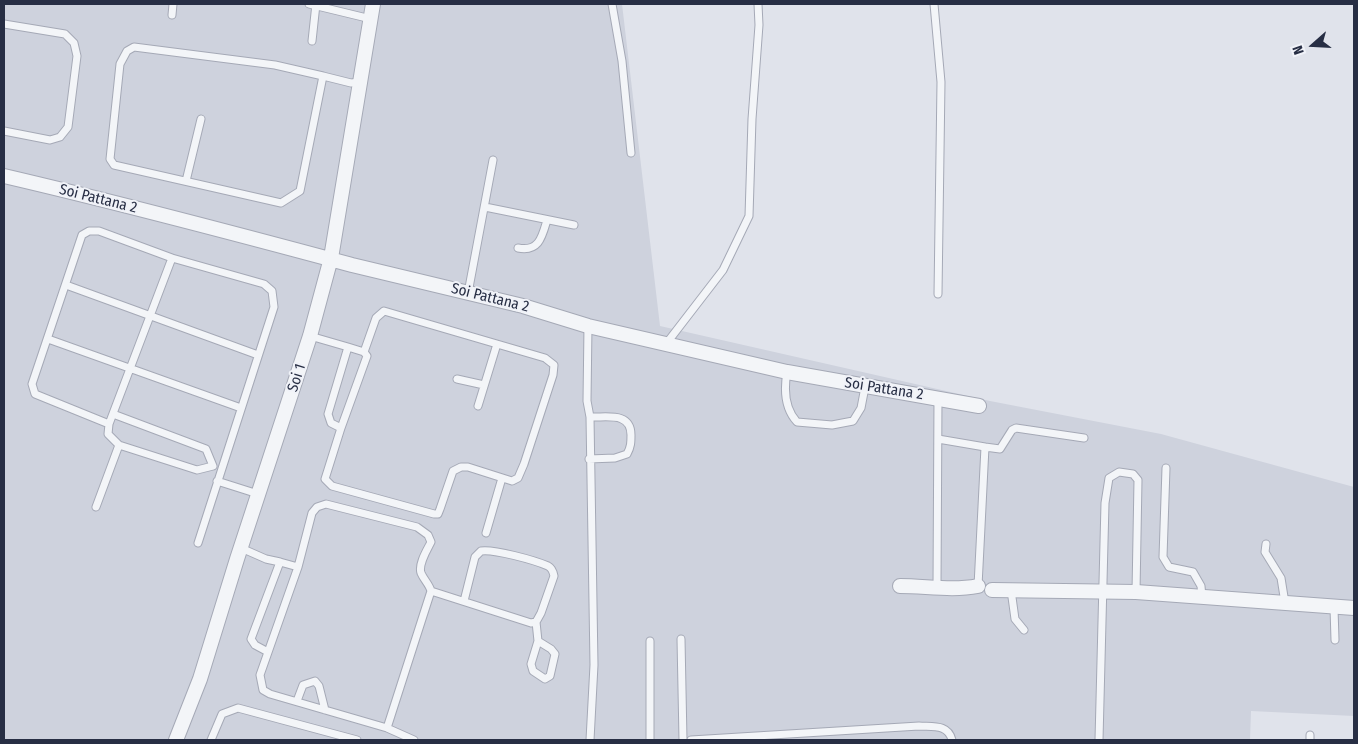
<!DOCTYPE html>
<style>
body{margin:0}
#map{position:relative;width:1358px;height:744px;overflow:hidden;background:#e0e3eb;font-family:"Fira Sans Condensed",sans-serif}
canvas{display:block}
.frame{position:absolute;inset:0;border:5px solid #272e44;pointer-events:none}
.north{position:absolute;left:1288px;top:20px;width:50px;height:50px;-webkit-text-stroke:4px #f0f2f8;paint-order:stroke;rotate:251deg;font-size:14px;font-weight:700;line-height:20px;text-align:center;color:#272e44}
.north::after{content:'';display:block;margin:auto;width:18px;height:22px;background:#272e44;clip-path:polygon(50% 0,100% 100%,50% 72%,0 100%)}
</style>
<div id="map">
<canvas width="1358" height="744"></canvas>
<div class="frame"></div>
<div class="north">N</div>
</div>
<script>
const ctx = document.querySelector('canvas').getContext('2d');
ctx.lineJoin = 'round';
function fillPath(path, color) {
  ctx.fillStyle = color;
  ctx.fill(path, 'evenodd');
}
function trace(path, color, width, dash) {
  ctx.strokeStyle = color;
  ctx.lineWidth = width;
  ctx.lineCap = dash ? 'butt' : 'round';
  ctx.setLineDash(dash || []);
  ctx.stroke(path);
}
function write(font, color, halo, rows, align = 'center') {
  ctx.font = font + ' "Fira Sans Condensed",sans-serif';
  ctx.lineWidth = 4;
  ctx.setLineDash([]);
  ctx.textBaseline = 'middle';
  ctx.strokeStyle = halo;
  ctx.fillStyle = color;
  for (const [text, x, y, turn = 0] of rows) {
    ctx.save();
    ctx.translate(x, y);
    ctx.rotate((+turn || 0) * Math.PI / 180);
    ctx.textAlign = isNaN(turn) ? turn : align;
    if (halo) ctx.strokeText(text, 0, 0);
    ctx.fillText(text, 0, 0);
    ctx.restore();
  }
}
const built = new Path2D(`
 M4,4H622L660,326L990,401L1161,434L1354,487V716L1251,711L1250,740H4Z`);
const service = new Path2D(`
 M309,4L371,19
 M612,4L622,61L631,153
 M934,4L941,82L938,294
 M172,15L173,4
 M4,24L65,34L74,43L77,56L68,127L60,137L50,140L4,131
 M312,41L316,4
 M134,47L275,65L323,76L300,191L281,203L114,165L110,159L120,64L127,51Z
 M323,76L351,83L360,82
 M186,181L201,119
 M485,207L574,225
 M518,248C539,252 542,237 547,220
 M66,285L258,355
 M468,293L493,160
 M588,326L587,401L590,417L594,665L590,740
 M310,336L348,347
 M48,339L241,408
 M666,344L723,270L749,216L752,119L759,25L758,4
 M348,347L364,352L367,356L341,428L331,423L328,414Z
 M364,352L376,318L384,311L497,344L478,406
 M787,372C784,389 785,409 797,422L832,425L853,421L861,408L865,387
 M457,379L484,385
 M113,414L206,449L213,466L197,470L119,445L108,434L109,424L172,258
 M109,424L35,394L32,384L82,235L89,231H99L172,258L264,284L272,291L274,307L198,543
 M341,428L325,479L332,486L434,514H438L440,509L453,471L461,467H468L512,481L518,478L524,464L553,375L554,365L545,358L497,344
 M938,439L985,447L978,586
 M985,447L1000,449L1012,430L1016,428L1084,438
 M589,459L615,458L627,454C631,447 631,442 631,435C631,411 605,418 590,417
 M1166,468L1163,557L1169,567L1193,572L1201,586L1202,597
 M217,481L258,494
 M96,507L119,445
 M486,533L502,478
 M1266,544L1265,552L1281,578L1285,603
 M241,548L266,559L280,562
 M937,586L938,398
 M1011,590L1015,619L1024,630
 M431,591L531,623L536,622L541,613L554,576C553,571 552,568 548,566C534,560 494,549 481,551L475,557L464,601
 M1334,608L1335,640
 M536,622L538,641L531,664L533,671L545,679L550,676L555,654L551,649L538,641
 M681,639L683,740
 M650,641V740
 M268,652L255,645L251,639L280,562L298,567
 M297,701L303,685L315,681L319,686L325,710
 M387,728L431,591C429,584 424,580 421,573C418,564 427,550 431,542L428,535L417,527L326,504L317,507L312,513L298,567L260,675L263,690L270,694L387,728L414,740
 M211,740L222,714L238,708L357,740
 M691,740L919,726C933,727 948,724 952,740
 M1099,740L1105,503L1109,478L1119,472L1133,474L1138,480L1136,592
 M1310,740V735`);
const minor = new Path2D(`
 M4,176C120,203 237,234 352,265L523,306L588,326L787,372L979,406
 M900,586C926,586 952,591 978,586
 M992,590L1136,592L1354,608
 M176,740L200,679L237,559L310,336L331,258L373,4`);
const streetNames = [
 ["Soi Pattana 2",98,199,14],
 ["Soi Pattana 2",490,298,14],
 ["Soi 1",297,378,-72],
 ["Soi Pattana 2",884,389,9]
];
fillPath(built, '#ced2dd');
trace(service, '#a5a9b6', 9);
trace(minor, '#a5a9b6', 16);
trace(service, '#f3f5f8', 7);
trace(minor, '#f3f5f8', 14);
write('15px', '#272e44', '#f0f2f8', streetNames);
</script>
